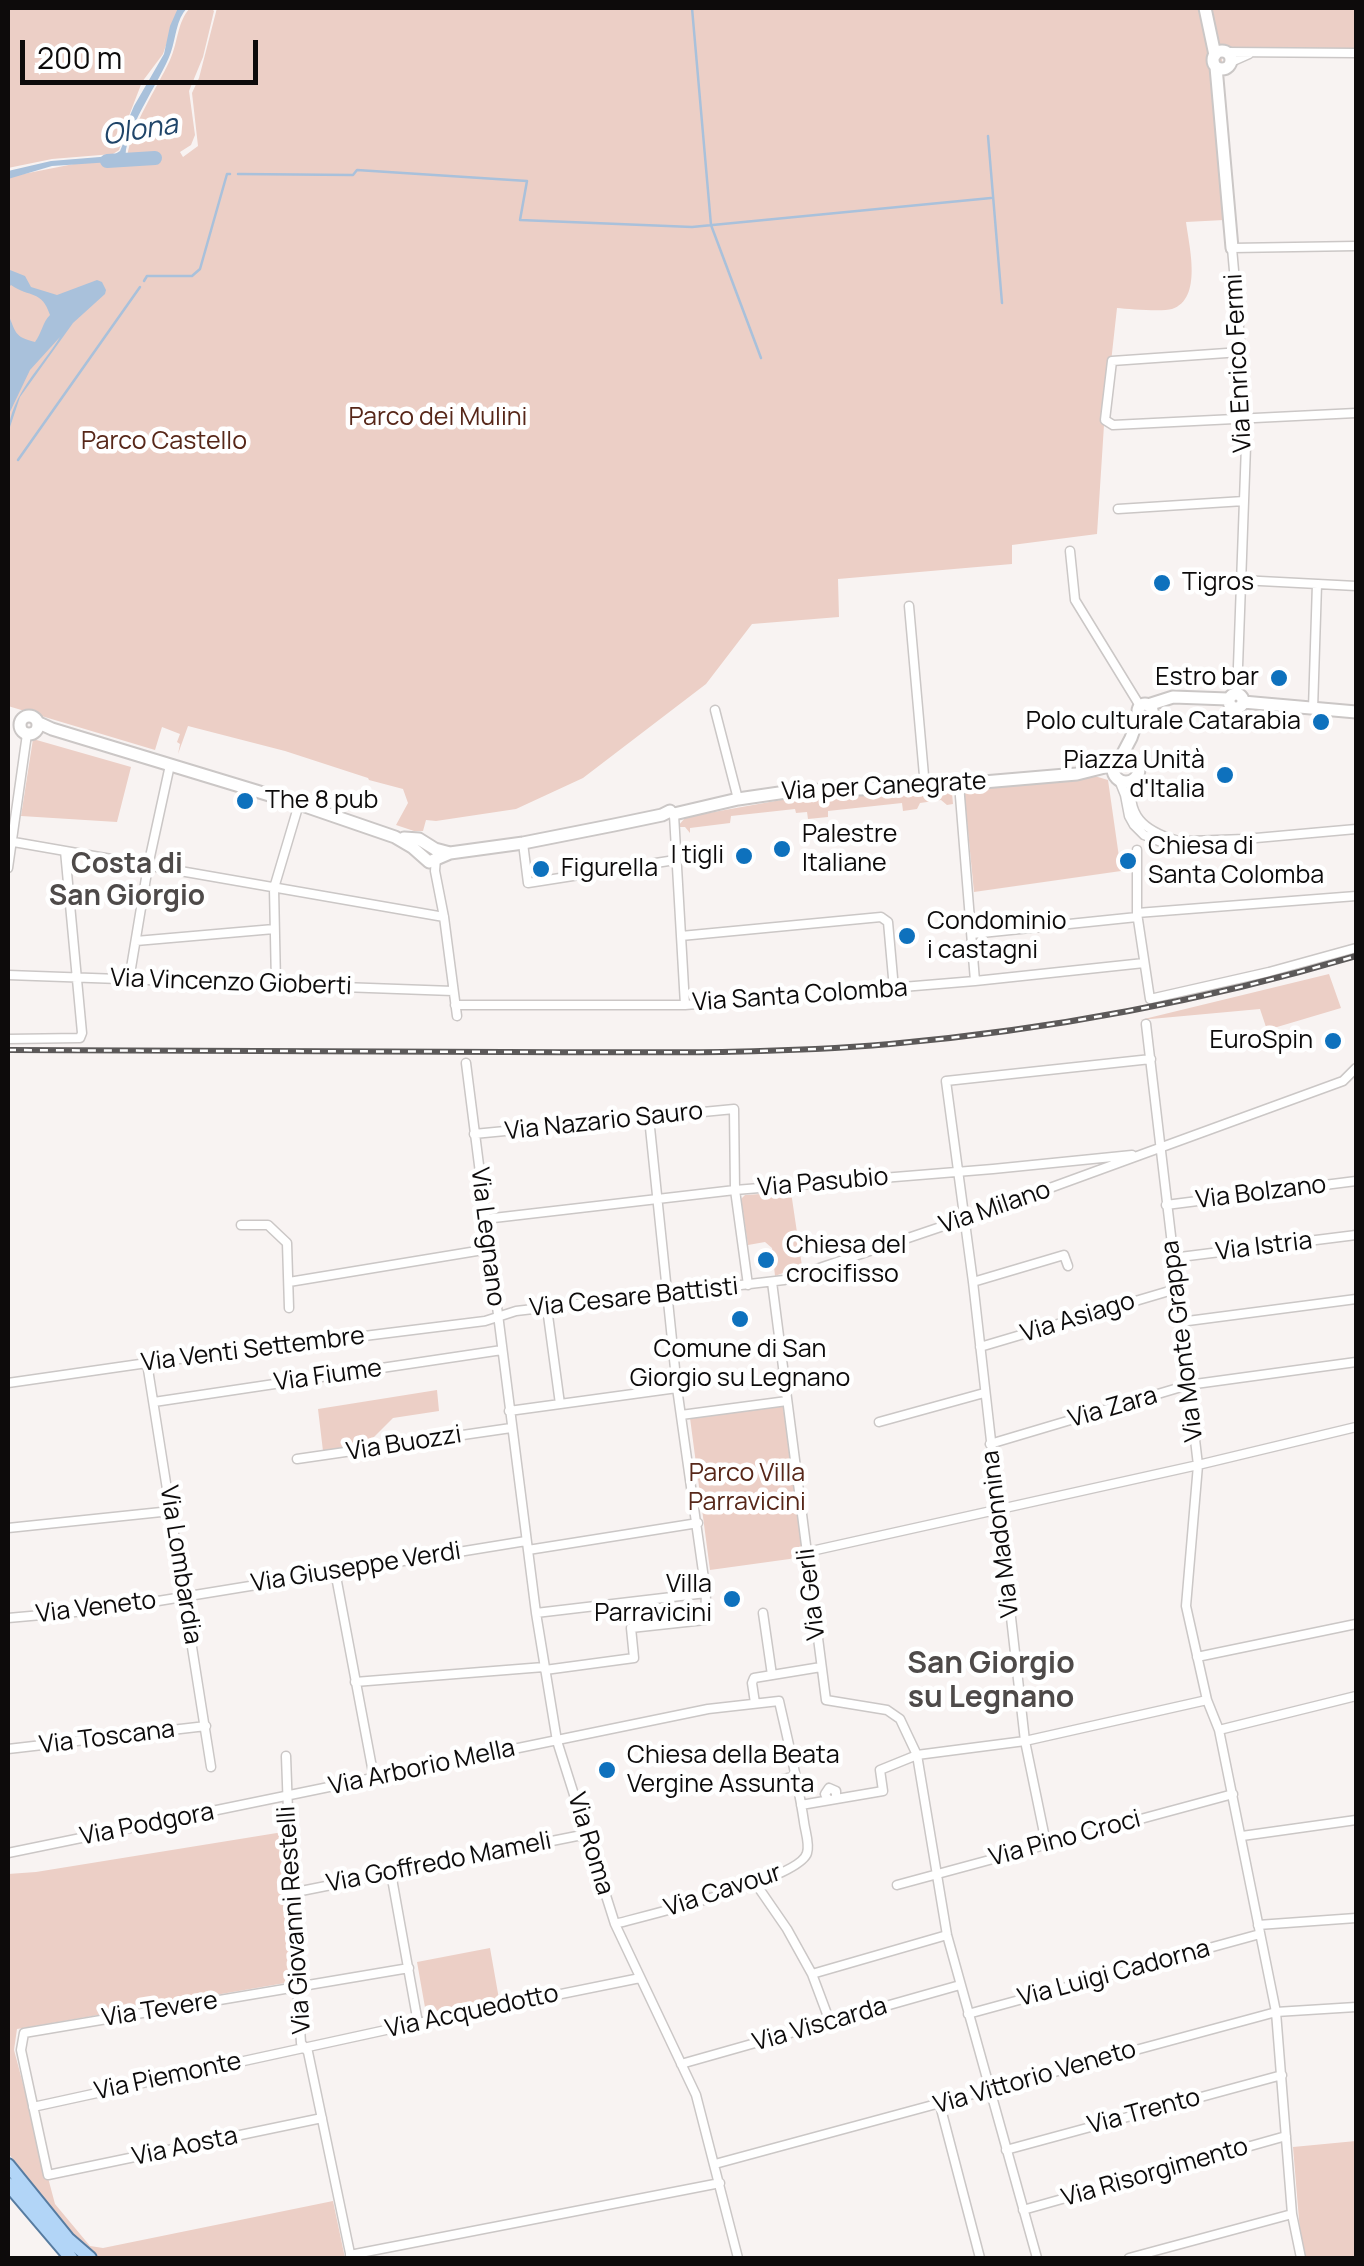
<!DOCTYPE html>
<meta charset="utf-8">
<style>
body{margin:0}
#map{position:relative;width:1364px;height:2266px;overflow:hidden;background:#f8f3f2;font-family:Manrope,sans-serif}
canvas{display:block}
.frame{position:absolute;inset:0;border:10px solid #0d0b0b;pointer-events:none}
.scale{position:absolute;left:20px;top:40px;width:238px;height:45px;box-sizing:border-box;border:5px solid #0d0b0b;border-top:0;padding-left:12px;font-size:30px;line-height:35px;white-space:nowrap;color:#0d0b0b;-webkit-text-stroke:8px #fff;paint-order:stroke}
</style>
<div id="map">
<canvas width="1364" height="2266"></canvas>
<div class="frame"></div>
<div class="scale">200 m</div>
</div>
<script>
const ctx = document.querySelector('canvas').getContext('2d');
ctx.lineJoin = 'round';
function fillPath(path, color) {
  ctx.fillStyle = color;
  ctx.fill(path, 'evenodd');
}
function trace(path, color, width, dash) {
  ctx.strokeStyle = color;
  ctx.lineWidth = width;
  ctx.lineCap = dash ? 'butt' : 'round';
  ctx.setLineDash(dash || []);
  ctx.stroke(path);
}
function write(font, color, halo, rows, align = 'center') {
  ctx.font = font + ' Manrope,sans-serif';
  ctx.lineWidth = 9;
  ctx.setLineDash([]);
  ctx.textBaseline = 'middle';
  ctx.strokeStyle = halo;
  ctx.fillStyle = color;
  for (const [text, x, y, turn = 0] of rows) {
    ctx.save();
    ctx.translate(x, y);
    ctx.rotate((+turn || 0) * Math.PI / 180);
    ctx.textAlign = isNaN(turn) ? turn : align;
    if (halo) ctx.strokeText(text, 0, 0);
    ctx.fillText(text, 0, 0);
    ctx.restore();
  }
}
const green = new Path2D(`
 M8,8H179L163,54L142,82L122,134L123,139L119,150L113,154L52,159L8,168Z
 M190,8H211L214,11L203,57L189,91L195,135L191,145L180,152L183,157L198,146L192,93L199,78L217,8H1356V52L1221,48L1233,210L1224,220L1186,222C1189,246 1203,299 1172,309C1162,312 1129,309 1117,308L1104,425L1097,534L1012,545V564L838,579L839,617L752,624L706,684L583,778L516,809L436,821L426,820L423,831H414L396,825L408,803L403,789L369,780L368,778L285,751L188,726L178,754L180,744L177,742L180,734L162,727L155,750L8,706V177L99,159L127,157C133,122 155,92 170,60C178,43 177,22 190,8Z
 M33,739L131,767L117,822L21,816Z
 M1091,775L1108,780L1121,871L974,892L964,790Z
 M952,793L953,804L947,805L941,800L920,803L917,809L903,811L902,803L828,811V817L808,819L807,812L796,813L795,809L731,816L730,823L690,828V833L685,827H677L686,817L792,798Z
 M1329,974L1341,1008L1267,1030L1260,1009L1140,1020Z
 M791,1192L802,1266L775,1276L772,1248L765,1242L748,1245L741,1199L745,1195Z
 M437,1390L439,1411L393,1418L367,1444L323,1451L318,1409Z
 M783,1406L804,1557L710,1570L690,1418Z
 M283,1832L291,1982L17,2029L14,2050L55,2204L90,2246L103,2248L333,2201L345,2258H98L73,2235L8,2153V1874L36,1872Z
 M490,1948L499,1999L426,2013L417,1962Z
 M1356,2141V2258H1305L1301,2244L1293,2147Z`);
const water = new Path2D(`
 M178,8H187C176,20 176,37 171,52C161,81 121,134 126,161L52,166L8,179V171L51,161L112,156L120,151L125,139L123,132L134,106L164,54L170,26Z
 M8,262L10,270L25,276L31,287L57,295L97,280L102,282L106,290L105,294L73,323L20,397L8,433C11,394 41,368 60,337L30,370L8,416V359L10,351L8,350V314C16,332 14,337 35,342C42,333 42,323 50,315C42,290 30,298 11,285L8,288Z`);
const stream = new Path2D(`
 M692,8L711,225L761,358
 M988,136L1002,303
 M238,174L353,175L357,170L527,181L520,220L692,227L991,198
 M144,281L147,276H192L200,269L227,174H230
 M18,460L140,287`);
const river = new Path2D(`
 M107,161L155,158`);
const street = new Path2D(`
 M1227,52L1356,53
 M1231,62L1249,54
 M1241,352L1112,361L1105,420L1113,425L1356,413
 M1118,509L1244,501
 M1070,551L1075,600L1140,706
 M1241,580L1356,586
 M909,606L925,787
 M1237,694L1247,418L1232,248L1356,246
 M1313,709L1317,584
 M715,710L738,799
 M1119,780L1125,795L1129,816L1134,825L1144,835L1161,842L1245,839L1356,829
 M1132,780C1126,815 1143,830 1175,840
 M959,784L975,981
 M674,815L685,1005
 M8,841L444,917
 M523,843L528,883L675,860
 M1137,850V913L1150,999L1269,972L1356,948
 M436,858L435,871L444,917L457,1016
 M8,868L27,734
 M1137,913L1356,896
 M972,934L1137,917
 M681,936L881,917L888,922L894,989
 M136,941L274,929
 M8,975L453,991
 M129,980L148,866L170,765
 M276,984L274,888L299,804
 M455,1005H685L975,981L1144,963
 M1146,1024L1198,1465L1186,1606L1207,1700L1219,1730L1276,2012L1292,2214L1301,2258
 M8,1039L80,1038L82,1033L65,851
 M466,1063L536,1613L557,1741L615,1924L696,2095L738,2258
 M474,1134L734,1109L735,1190L748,1285
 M1166,1205L1356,1181
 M485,1219L735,1190L993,1169L1132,1155
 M241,1225H268L287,1243L289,1308
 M1172,1258L1356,1235
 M289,1282L489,1249
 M772,1282L826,1700L887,1710L900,1719L917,1755L947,1935L1037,2258
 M973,1282L1064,1255L1068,1266
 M547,1308L560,1404
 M1180,1322L1356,1299
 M980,1347L1176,1289
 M147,1363L211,1767
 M8,1383L147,1363L485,1321L516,1311L784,1280L973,1216L1343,1081L1356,1068
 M154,1402L502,1350
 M509,1411L677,1388
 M681,1415L787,1401
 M879,1422L984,1393
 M990,1444L1188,1385L1356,1362
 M297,1459L511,1428
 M8,1528L171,1511
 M528,1550L698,1523
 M807,1552L1198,1465L1356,1427
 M335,1571L374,1778
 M536,1613L706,1593
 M763,1613L772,1675
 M8,1618L109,1609L526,1541
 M1197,1657L1356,1624
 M545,1670L634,1658L631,1628L705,1620L706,1593L677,1388L649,1118
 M355,1682L544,1667
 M755,1703L752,1683L754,1678L821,1667
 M1219,1730L1356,1696
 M8,1749L206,1726
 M286,1756L291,1893L301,2043L308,2052L351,2258
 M757,1785L796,1776
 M828,1800L825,1794L829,1788L836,1791V1799
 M801,1805L883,1791L880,1770L917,1755L1025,1741L1207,1700
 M1242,1836L1356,1820
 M1046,1843L1025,1741L973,1282L946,1081L1151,1059
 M8,1853L708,1709L779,1701C788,1741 798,1781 804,1822C805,1831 810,1844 807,1853C800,1879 645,1916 615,1924
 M391,1873L418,2023
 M756,1884L787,1929L812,1974L830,2022
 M897,1885L1233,1794
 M291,1893L587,1834
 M1258,1925L1356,1918
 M812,1974L947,1935
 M968,2014L1260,1934
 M681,2064L960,1985
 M940,2105L980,2258
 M33,2107L418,2023L640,1978
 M322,2118L48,2175L21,2050L24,2033L409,1968
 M1006,2150L1282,2075
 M715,2164L1276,2012L1356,2007
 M1023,2210L1286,2136
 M350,2255L720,2183
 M1129,2258L1292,2214`);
const secondary = new Path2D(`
 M1205,8L1215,55
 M1213 60a9 9 0 1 1 18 0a9 9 0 1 1-18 0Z
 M1216,67L1232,248
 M1229 701a7 7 0 1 1 14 0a7 7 0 1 1-14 0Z
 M1243,702L1356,712
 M1138 711a7 7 0 1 1 14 0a7 7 0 1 1-14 0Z
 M1148,705L1173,697L1228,699
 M20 725a9 9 0 1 1 18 0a9 9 0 1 1-18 0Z
 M39,723L52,729L299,804L395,837L412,847L429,862L450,853L523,843L614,825L662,815L670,811
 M1113 769a13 13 0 1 1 26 0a13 13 0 1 1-26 0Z
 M1121,757L1131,738L1139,715
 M674,814L738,799L793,791L925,787L1077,774L1105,767L1116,760
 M404,838L419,839L435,849L450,853`);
const primary = new Path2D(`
 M8,2165L68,2239L90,2258
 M8,2184L71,2258`);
const rail = new Path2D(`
 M8,1050C173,1051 339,1051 505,1052C634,1052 762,1055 890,1044C1048,1030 1204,1001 1356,956`);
const markers = [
 [1162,583,10,"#0e71bd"],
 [1279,678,10,"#0e71bd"],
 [1321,722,10,"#0e71bd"],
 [1225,775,10,"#0e71bd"],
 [245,801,10,"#0e71bd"],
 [782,849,10,"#0e71bd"],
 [744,856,10,"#0e71bd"],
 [1128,861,10,"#0e71bd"],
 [541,869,10,"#0e71bd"],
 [907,936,10,"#0e71bd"],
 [1333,1041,10,"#0e71bd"],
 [766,1260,10,"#0e71bd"],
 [740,1319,10,"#0e71bd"],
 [732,1599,10,"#0e71bd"],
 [607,1770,10,"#0e71bd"]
];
const streetNames = [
 ["Via Enrico Fermi",1239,363,-93],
 ["Via per Canegrate",884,787,-3],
 ["Via Vincenzo Gioberti",231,983,2],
 ["Via Santa Colomba",800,996,-4],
 ["Via Nazario Sauro",604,1122,-6],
 ["Via Pasubio",823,1183,-5],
 ["Via Bolzano",1261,1193,-7],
 ["Via Milano",995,1208,-19],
 ["Via Legnano",487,1237,83],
 ["Via Istria",1264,1247,-7],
 ["Via Cesare Battisti",634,1298,-6],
 ["Via Asiago",1078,1318,-17],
 ["Via Monte Grappa",1183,1341,-97],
 ["Via Venti Settembre",253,1350,-7],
 ["Via Fiume",328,1376,-8],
 ["Via Zara",1113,1408,-16],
 ["Via Buozzi",404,1444,-9],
 ["Via Madonnina",1001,1534,-97],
 ["Via Lombardia",180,1565,81],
 ["Via Giuseppe Verdi",356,1568,-9],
 ["Via Gerli",812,1594,-97],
 ["Via Veneto",96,1608,-7],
 ["Via Toscana",107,1738,-7],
 ["Via Arborio Mella",422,1768,-12],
 ["Via Podgora",147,1825,-11],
 ["Via Pino Croci",1065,1839,-15],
 ["Via Roma",590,1844,73],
 ["Via Goffredo Mameli",439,1863,-11],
 ["Via Cavour",723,1891,-18],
 ["Via Giovanni Restelli",295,1920,-94],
 ["Via Luigi Cadorna",1114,1974,-15],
 ["Via Tevere",160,2010,-9],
 ["Via Acquedotto",472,2012,-12],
 ["Via Viscarda",820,2025,-16],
 ["Via Piemonte",168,2077,-12],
 ["Via Vittorio Veneto",1035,2078,-16],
 ["Via Trento",1144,2112,-15],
 ["Via Aosta",185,2147,-12],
 ["Via Risorgimento",1155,2173,-16]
];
const parkNames = [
 ["Parco dei Mulini",438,418],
 ["Parco Castello",164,442],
 ["Parco Villa",747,1474],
 ["Parravicini",747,1503]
];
const poiNames = [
 ["Tigros",1182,583],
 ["Estro bar",1259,678,"right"],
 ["Polo culturale Catarabia",1301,722,"right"],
 ["Piazza Unità",1205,761,"right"],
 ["d'Italia",1205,790,"right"],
 ["The 8 pub",265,801],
 ["Palestre",802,835],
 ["Italiane",802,864],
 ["Chiesa di",1148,847],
 ["Santa Colomba",1148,876],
 ["I tigli",724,856,"right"],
 ["Figurella",561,869],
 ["Condominio",927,922],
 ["i castagni",927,951],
 ["EuroSpin",1313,1041,"right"],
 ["Chiesa del",786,1246],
 ["crocifisso",786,1275],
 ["Comune di San",740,1350,"center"],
 ["Giorgio su Legnano",740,1379,"center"],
 ["Villa",712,1585,"right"],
 ["Parravicini",712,1614,"right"],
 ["Chiesa della Beata",627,1756],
 ["Vergine Assunta",627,1785]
];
const waterNames = [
 ["Olona",140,131,-9]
];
const neighbourhoodNames = [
 ["Costa di",127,865],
 ["San Giorgio",127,897]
];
const quarterNames = [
 ["San Giorgio",991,1665],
 ["su Legnano",991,1699]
];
fillPath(green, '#eccfc6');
fillPath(water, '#a9c1db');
trace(stream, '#a9c1db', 2.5);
trace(river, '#a9c1db', 14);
trace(street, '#cbc7c6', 11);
trace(secondary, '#cbc7c6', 15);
trace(primary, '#577ca1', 16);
trace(street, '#fff', 8);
trace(secondary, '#fff', 11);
trace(primary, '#b2d5f7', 12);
trace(rail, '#5c5959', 6);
trace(rail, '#fff', 2.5, [8]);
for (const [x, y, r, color] of markers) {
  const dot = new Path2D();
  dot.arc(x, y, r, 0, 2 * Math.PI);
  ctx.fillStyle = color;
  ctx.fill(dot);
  trace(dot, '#fff', 4);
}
write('25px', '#0d0b0b', '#fff', streetNames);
write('25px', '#572719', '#fff', parkNames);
write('25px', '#0d0b0b', '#fff', poiNames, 'left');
write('italic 28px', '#204569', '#fff', waterNames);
write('bold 28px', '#4e4a49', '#fff', neighbourhoodNames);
write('bold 30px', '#4e4a49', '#fff', quarterNames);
</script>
